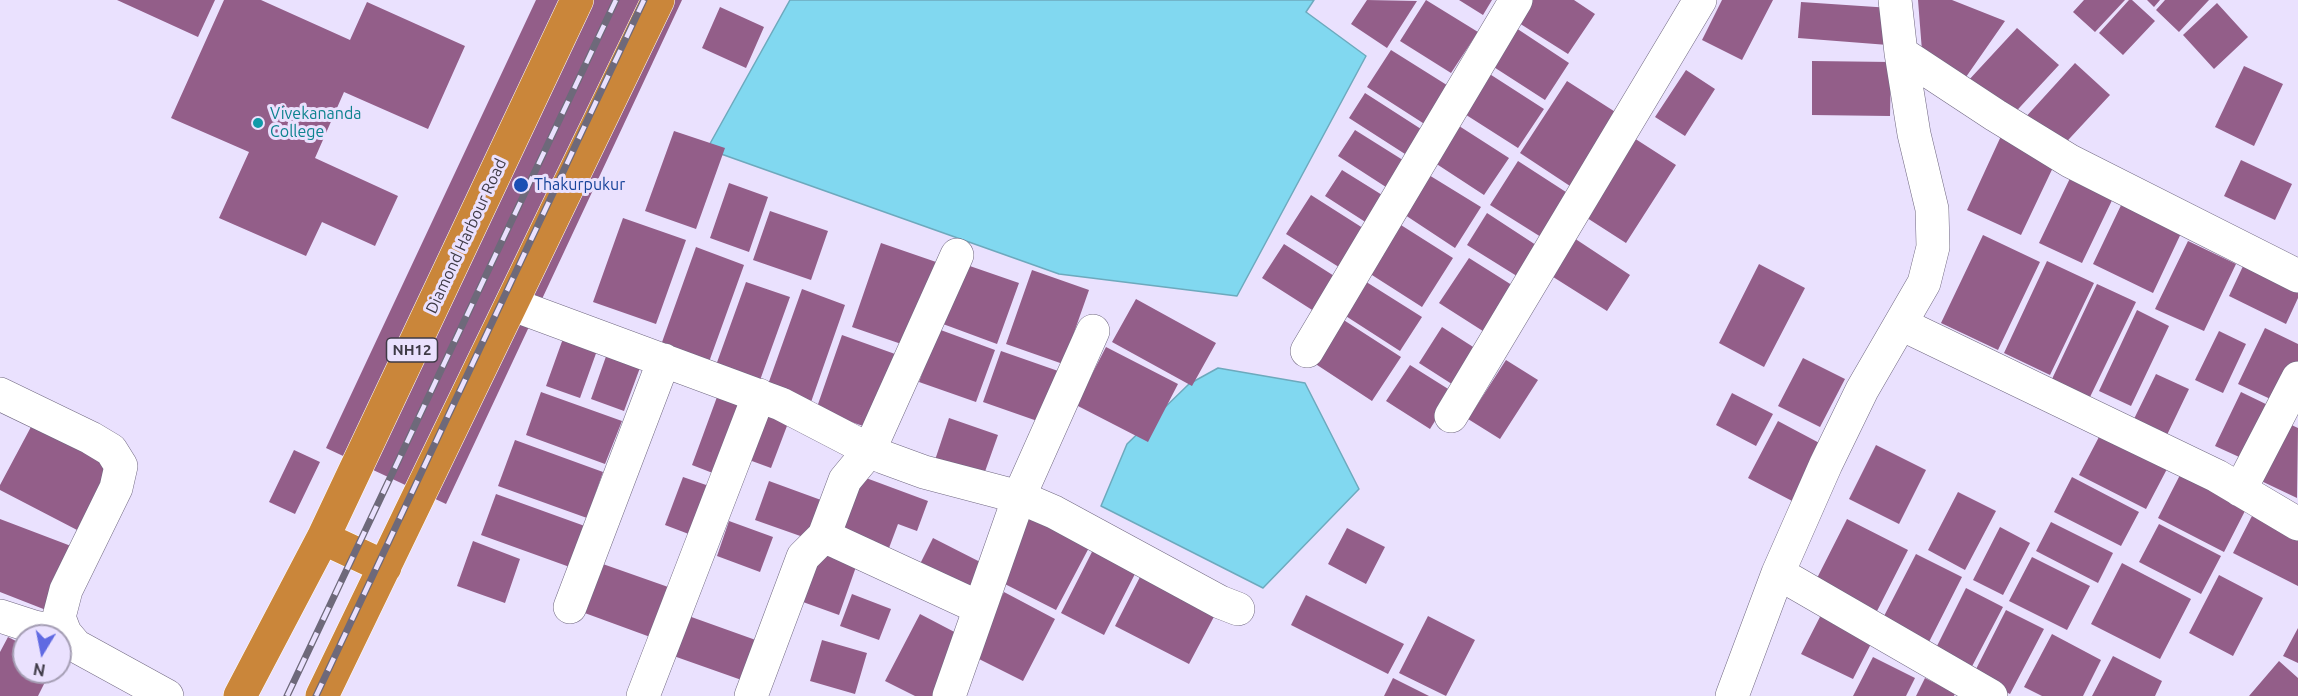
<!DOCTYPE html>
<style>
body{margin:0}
#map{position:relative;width:2298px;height:696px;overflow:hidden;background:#eae1fe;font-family:Ubuntu,sans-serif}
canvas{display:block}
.north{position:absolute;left:12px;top:624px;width:60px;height:60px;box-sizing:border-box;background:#eae1fe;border:2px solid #a59eb4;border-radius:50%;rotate:190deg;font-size:16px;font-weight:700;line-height:24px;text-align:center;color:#3e3a46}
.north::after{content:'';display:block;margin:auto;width:21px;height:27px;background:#606ae2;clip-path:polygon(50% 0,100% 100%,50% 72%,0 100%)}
</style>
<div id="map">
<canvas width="2298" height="696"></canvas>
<div class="north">N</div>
</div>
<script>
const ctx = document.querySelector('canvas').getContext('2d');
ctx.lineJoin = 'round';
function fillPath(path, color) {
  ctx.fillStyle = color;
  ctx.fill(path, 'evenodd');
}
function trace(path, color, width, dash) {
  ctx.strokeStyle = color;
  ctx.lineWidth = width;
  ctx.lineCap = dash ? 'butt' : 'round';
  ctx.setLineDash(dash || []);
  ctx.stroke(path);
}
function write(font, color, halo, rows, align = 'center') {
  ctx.font = font + ' Ubuntu,sans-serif';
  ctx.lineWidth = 6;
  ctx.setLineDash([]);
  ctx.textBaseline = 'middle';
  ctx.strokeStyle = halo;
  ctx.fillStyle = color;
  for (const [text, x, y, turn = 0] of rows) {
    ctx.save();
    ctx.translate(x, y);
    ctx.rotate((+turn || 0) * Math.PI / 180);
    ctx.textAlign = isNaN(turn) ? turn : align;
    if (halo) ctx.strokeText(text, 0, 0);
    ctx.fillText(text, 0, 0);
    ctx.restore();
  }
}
const water = new Path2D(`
 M790,0H1314L1306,12L1366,56L1237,296L1059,274L707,149Z
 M1218,368L1305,383L1359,489L1263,588L1101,506L1127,444L1189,384Z`);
const building = new Path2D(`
 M117,0H215L198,37Z
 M224,0H261L350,40L367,2L465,46L428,129L344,92L315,158L398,196L375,246L322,222L306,256L219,218L249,152L171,118Z
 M536,0H682L446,504L326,448Z
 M1367,0L1417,1L1387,48L1351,24Z
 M1426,0L1478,32L1451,73L1400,41Z
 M1459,0H1492L1483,15Z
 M1522,0H1574L1595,14L1568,54L1511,18Z
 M1722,0H1773L1742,60L1702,40Z
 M1918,0H1952L2005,21L1966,77L1922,51Z
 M2084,0H2125L2095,32L2073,12Z
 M2129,0H2132L2155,21L2123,55L2099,33Z
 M2147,0H2160L2154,7Z
 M2165,0H2209L2179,32L2156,10Z
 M1801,2L1891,8L1888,45L1798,38Z
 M2217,3L2248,37L2214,69L2183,35Z
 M720,7L764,27L746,68L702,48Z
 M1510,24L1569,63L1545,100L1486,62Z
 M2017,28L2059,65L2008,120L1967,82Z
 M1391,50L1450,87L1426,125L1367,87Z
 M1812,61L1891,62L1890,116L1812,115Z
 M2075,63L2110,95L2057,152L2023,120Z
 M2244,66L2283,84L2254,146L2215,127Z
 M1686,70L1715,89L1685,136L1655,117Z
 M1485,71L1544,109L1518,148L1460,111Z
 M1567,81L1620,115L1573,188L1520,153Z
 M1365,93L1421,129L1405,154L1349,118Z
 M1456,124L1509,158L1484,195L1432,161Z
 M1355,130L1406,162L1389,189L1338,156Z
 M674,131L725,148L696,229L645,211Z
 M2002,134L2057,159L2021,235L1967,210Z
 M1634,138L1676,165L1626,243L1584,216Z
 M2241,160L2292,184L2275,220L2224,196Z
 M1518,161L1569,194L1541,237L1490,205Z
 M1342,170L1387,198L1370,225L1325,196Z
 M1424,172L1481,207L1455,248L1399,211Z
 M2073,172L2116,192L2082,263L2039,243Z
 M729,183L768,197L749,252L710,238Z
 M1311,195L1366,230L1342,269L1286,234Z
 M2124,199L2184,227L2153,293L2093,264Z
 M770,211L828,231L811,280L753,260Z
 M1487,213L1539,247L1520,278L1467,245Z
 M623,218L686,240L656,324L593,302Z
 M1393,220L1453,258L1422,307L1361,268Z
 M1983,235L2040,262L1998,350L1941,323Z
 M1574,238L1630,275L1607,311L1550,275Z
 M2188,241L2236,264L2204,331L2155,309Z
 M881,243L939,263L910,347L852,327Z
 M1284,244L1342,281L1320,315L1262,278Z
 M696,247L744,265L709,362L661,345Z
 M1469,258L1515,287L1486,333L1439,303Z
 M2047,261L2094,283L2050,375L2004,353Z
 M964,264L1019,283L997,344L943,324Z
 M1759,264L1805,288L1764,367L1719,343Z
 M2244,264L2298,289V298L2286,324L2229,296Z
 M1032,270L1089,290L1063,364L1006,344Z
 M1360,278L1422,317L1400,351L1338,311Z
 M746,282L790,297L759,383L715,368Z
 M2097,284L2136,302L2090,397L2052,379Z
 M802,289L845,305L810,405L766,390Z
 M1136,299L1216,343L1192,386L1112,342Z
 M2137,310L2169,326L2131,406L2099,391Z
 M1339,317L1401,357L1372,401L1311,361Z
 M1442,327L1481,352L1458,388L1419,363Z
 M2265,328L2298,344V363L2279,403L2238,384Z
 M938,329L995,350L976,402L919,382Z
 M2219,331L2246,344L2223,393L2195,380Z
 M565,333L599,345L580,398L546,386Z
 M842,335L895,354L869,428L816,410Z
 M610,345L644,357L624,411L591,399Z
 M1106,347L1178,384L1148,442L1076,405Z
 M1001,351L1061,372L1043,423L983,402Z
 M1803,358L1845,379L1820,427L1778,406Z
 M1506,360L1538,380L1500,439L1468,419Z
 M1410,365L1453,392L1430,429L1386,401Z
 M2156,374L2189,389L2166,437L2133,421Z
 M541,392L622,421L605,464L526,435Z
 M2241,392L2274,408L2248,461L2215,446Z
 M1732,393L1773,414L1756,446L1716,425Z
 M717,397L748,409L723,477L692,465Z
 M760,407L790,418L771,468L741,457Z
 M949,418L998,435L982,480L934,463Z
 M1778,421L1825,446L1796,503L1748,478Z
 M2285,422L2298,428L2297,498L2257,479Z
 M32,425L113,467L79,531L0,490V485Z
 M2100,435L2167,469L2146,509L2079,475Z
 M515,440L603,472L587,518L498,486Z
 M1876,445L1926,470L1899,524L1849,499Z
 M294,450L320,462L295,514L269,502Z
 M858,475L928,501L917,531L898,524L889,548L837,530Z
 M2180,475L2246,509L2224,552L2158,518Z
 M683,477L712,487L694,536L665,525Z
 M2072,477L2139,512L2121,546L2054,512Z
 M769,481L821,500L806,538L755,520Z
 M1958,492L1996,511L1965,570L1928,550Z
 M496,494L593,529L578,570L481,535Z
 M1032,511L1092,542L1056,610L997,580Z
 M2254,512L2298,534V586L2233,553Z
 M0,519L71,546L46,610L0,592Z
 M1847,519L1908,550L1875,615L1814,584Z
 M729,521L773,537L760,572L717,556Z
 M2051,522L2113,553L2098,583L2036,551Z
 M2159,524L2221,556L2201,594L2139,562Z
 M2000,527L2030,543L2003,595L1973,580Z
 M1347,528L1385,547L1366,584L1328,564Z
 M933,538L990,567L975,597L918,568Z
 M473,541L520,559L505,603L457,586Z
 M1096,544L1139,566L1104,635L1061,613Z
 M822,550L857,564L839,615L803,602Z
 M1916,554L1962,577L1929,642L1883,618Z
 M2032,557L2090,586L2067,630L2009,601Z
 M600,563L671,588L653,638L582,612Z
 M2122,563L2191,599L2160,659L2091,624Z
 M1142,573L1217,611L1189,664L1115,626Z
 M2219,575L2263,598L2233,656L2189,633Z
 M1966,588L2003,607L1968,674L1932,656Z
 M1004,592L1055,619L1023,681L971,655Z
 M852,594L891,609L879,640L840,626Z
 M1306,595L1404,644L1388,674L1291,625Z
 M2006,610L2044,629L2010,694L1973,675Z
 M1823,611L1874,638L1853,679L1801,654Z
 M683,614L764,643L750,683L668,654Z
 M920,614L964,637L934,696H915L885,681Z
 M1428,616L1475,640L1446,696L1399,673Z
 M2298,628V663L2283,656Z
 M2052,634L2101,660L2083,696H2042L2024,687Z
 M8,637L24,645V672H50L38,696H0V652Z
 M822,640L867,653L855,694L810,681Z
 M2113,656L2162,681L2155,696H2092Z
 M1873,657L1915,678L1906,696H1853Z
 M2279,661L2298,678V696H2249Z
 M1393,678L1429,696H1384Z
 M1925,678L1955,693L1954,696H1916Z`);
const minor = new Path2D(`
 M1901,53L1995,115L2070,161L2298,276
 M511,304L781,404L883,457L924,472L1019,497L1054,512L1220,602L1238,609
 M1901,324L2217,476L2298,524
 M1307,351L1516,0
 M0,394L91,438L111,450L121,466L116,488L66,590L59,617L65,633L76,646L167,696
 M1451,416L1700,0
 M2240,490L2298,378
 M824,536L980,608
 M1778,573L1991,696
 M570,607L664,360
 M0,616L34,627L65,633
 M643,696L759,395
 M751,696L803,557L824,536L845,480L869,451L957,255
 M949,696L1019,497L1093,331
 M1732,696L1778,573L1826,464L1862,390L1924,283L1933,247L1932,209L1914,134L1901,53L1895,0`);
const highway = new Path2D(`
 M323,538L385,567
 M240,696L323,538L577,0
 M322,696L658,0`);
const rail = new Path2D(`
 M287,696L616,0
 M316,696L644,0`);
const markers = [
 [258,123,6,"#0f9aa8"],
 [521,185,8,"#1a4fb4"]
];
const shields = [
 [412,350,51]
];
const shieldNames = [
 ["NH12",412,350]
];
const cultureNames = [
 ["Vivekananda",270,114],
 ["College",270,132]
];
const transitNames = [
 ["Thakurpukur",534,185]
];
const streetNames = [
 ["Diamond Harbour Road",466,236,-65]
];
fillPath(water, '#81d8f0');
trace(water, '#6da9bd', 1.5);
fillPath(building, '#935e89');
trace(minor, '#706881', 34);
trace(highway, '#fff', 34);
trace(minor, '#fff', 33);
trace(highway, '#ca863a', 33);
trace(rail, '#6e697a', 7);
trace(rail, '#eae1fe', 4.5, [14]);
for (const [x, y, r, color] of markers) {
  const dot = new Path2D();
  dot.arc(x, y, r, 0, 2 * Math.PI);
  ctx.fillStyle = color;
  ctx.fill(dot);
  trace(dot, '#eae1fe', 2);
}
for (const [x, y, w] of shields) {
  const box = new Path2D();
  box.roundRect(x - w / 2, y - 12, w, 24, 4.5);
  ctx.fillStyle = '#eae1fe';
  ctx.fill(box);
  trace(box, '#3e3a46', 1.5);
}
write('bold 15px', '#3e3a46', null, shieldNames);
write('16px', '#0d838f', '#eae1fe', cultureNames, 'left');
write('16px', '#164399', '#eae1fe', transitNames, 'left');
write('16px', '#3e3a46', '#eae1fe', streetNames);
</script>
